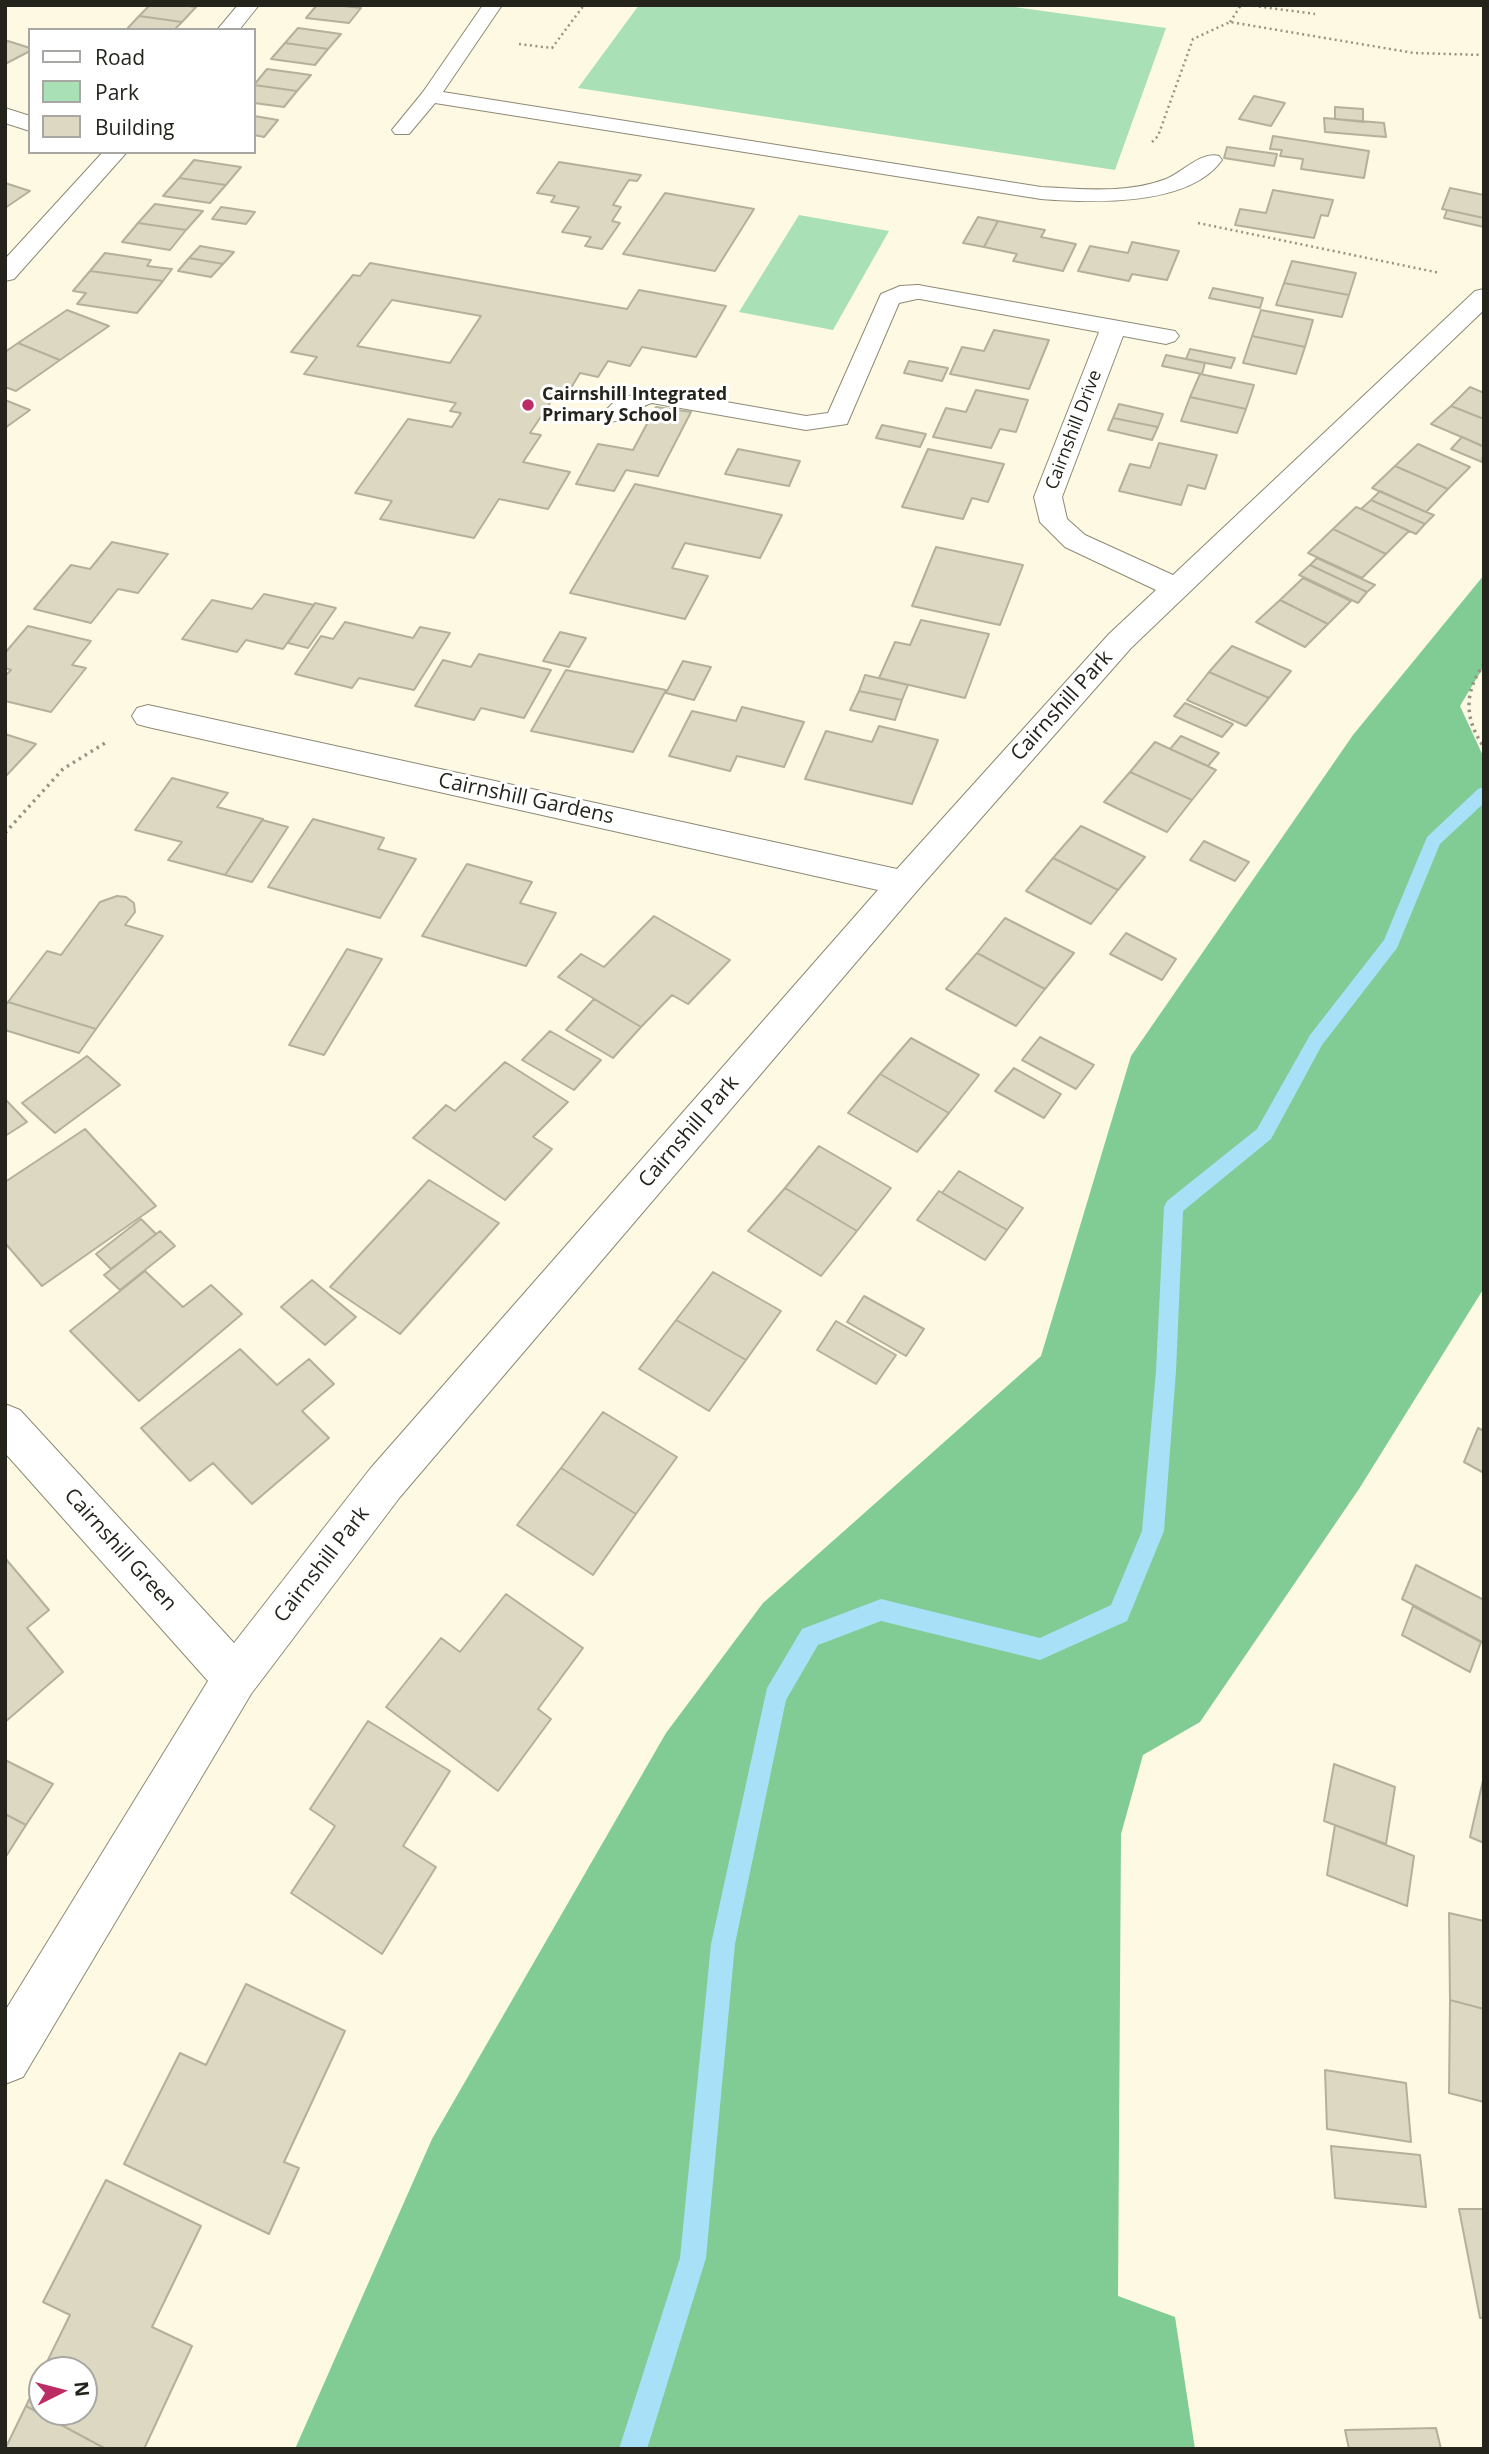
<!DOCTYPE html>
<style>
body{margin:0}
#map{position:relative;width:1489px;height:2454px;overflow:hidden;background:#fef9e3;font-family:"Open Sans",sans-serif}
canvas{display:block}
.frame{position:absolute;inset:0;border:7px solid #25241c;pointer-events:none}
.legend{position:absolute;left:28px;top:28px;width:228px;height:126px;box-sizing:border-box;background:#fff;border:2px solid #a8a7a4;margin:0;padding:9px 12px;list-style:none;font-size:21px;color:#25241c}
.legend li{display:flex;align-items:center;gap:14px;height:35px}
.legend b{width:35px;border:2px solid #a8a7a4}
.north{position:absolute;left:28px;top:2356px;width:70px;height:70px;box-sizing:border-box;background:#fff;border:2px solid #a8a7a4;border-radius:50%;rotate:84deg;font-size:19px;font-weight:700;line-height:28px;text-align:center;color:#25241c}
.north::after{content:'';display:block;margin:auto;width:24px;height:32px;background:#ba2e65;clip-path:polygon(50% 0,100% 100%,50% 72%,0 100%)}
</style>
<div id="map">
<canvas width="1489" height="2454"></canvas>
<div class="frame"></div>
<ul class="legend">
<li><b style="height:9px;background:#fff"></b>Road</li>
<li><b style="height:19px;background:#a9e0b5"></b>Park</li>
<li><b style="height:19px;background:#dcd8c2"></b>Building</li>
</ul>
<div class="north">N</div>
</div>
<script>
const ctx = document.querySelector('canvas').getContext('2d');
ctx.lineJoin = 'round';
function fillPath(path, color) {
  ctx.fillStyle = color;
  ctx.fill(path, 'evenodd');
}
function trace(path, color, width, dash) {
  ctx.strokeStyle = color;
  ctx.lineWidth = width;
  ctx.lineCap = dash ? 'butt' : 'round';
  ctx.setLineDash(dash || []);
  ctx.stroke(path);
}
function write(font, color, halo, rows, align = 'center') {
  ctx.font = font + ' "Open Sans",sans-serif';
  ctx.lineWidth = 6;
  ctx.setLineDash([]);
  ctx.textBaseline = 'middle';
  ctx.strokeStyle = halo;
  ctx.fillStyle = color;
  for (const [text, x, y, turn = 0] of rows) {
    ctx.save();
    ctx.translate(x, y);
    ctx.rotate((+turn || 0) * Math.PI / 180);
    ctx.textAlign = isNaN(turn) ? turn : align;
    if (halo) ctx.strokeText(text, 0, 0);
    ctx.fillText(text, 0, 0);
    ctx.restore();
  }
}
const green = new Path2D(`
 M639,5H1000L1166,28L1115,170L578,88Z
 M799,215L889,231L833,330L739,312Z`);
const forest = new Path2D(`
 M1484,575V666L1460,706L1484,758V1288L1359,1489L1200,1722L1143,1755L1121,1834L1118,2296L1175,2317L1195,2449H295L432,2139L666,1733L763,1603L1041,1356L1131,1056L1353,735Z`);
const stream = new Path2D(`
 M1484,787V803L1440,844L1397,948L1322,1045L1271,1139L1183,1211L1176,1371L1164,1531L1127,1621L1040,1660L881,1621L818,1645L786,1700L735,1944L706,2258L647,2449H619L680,2258L711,1944L767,1688L802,1629L881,1599L1040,1638L1111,1605L1142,1531L1156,1371L1164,1207L1167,1201L1257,1129L1310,1035L1384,940L1427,837L1478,789Z`);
const building = new Path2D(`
 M150,5H181L196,7L182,22L139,16Z
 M317,5H335L361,8L349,23L306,18Z
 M139,16L182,22L174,30H126Z
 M298,28L341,34L328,49L285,43Z
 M8,41L30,48V51L5,64V42Z
 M285,43L328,49L315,65L271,59Z
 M267,69L311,75L297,91L254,85Z
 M254,85L297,91L284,107L254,103Z
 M1254,96L1285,103L1271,126L1239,119Z
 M1335,107L1363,109V122L1335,119Z
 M254,116L278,120L264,137L254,135Z
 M1324,118L1384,123L1386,137L1325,132Z
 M1273,136L1369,151L1364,178L1301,169L1303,159L1280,156L1282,150L1270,149Z
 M1227,147L1277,154L1274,166L1224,158Z
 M194,160L241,167L226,185L179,178Z
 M559,162L641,175L637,181L629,180L613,205L621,207L612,221L620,223L602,249L585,246L591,237L562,232L579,207L551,202L555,196L537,193Z
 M179,178L226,185L210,203L163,196Z
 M5,183L30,191L5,208Z
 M1450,188L1484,195V218L1442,209Z
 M1273,190L1333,200L1328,216L1321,215L1314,238L1235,225L1240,209L1266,213Z
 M665,193L754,209L715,271L623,254Z
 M155,204L203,211L186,230L138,223Z
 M221,207L255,212L246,224L212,219Z
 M1447,210L1484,218V227L1444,218Z
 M978,217L998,221L984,247L963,243Z
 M998,221L1045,230L1041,237L1076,244L1063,271L1013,261L1017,254L984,247Z
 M138,223L186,230L170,250L122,242Z
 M1132,242L1179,251L1167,280L1132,274L1129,281L1078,271L1090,246L1128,253Z
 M200,246L234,252L223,264L189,258Z
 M105,253L151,260L147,266L172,269L163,281L90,271Z
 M189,258L223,264L211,277L178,271Z
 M1292,261L1356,273L1349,295L1284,283Z
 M370,263L627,309L639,290L726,306L696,357L642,347L630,366L608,361L598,377L580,373L566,396L556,394L530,433L541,435L523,462L570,472L548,509L499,499L474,538L380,519L392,501L355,493L408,419L452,427L461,413L450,411L456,403L304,374L317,357L291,352L353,275L360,276ZM392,300L481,316L450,363L357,346Z
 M90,271L163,281L137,313L77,304L86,293L73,291Z
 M1284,283L1349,295L1342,317L1276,305Z
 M1213,288L1263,298L1260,308L1209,298Z
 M67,310L109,326L60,360L18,343Z
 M1261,310L1313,320L1305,347L1252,336Z
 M994,330L1049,340L1029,389L950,374L962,347L984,351Z
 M1252,336L1305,347L1296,374L1243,363Z
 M18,343L60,360L16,391L5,387V352Z
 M1190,349L1235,358L1231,368L1186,359Z
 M1166,355L1186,359L1205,363L1202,374L1162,366Z
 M909,361L948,368L942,381L904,373Z
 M1200,374L1254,385L1246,409L1190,397Z
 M1470,387L1484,393V419L1451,406Z
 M976,390L1028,400L1016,432L1000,429L991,448L933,437L946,408L966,412Z
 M1190,397L1246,409L1237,433L1181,421Z
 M5,400L30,410L5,428Z
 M1119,404L1163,414L1158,427L1113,418Z
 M1451,406L1484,419L1483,446L1431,424Z
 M656,407L691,412L658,476L626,470L614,491L576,484L598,444L633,450Z
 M1113,418L1158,427L1152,440L1108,430Z
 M882,425L926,434L920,447L876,438Z
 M1462,437L1484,447L1482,462L1451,449Z
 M1159,443L1217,455L1205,489L1188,485L1181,505L1119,491L1130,464L1150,468Z
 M1418,444L1470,467L1448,489L1395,466Z
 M738,449L800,461L789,486L725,474Z
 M928,449L1004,464L988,502L972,498L963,519L902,507Z
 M1395,466L1448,489L1426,512L1372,488Z
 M635,484L782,515L760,558L685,543L672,568L708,576L685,619L570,593Z
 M1380,491L1426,512L1434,515L1425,524L1371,500Z
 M1371,500L1425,524L1416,534L1361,509Z
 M1356,507L1361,509L1409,531L1386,554L1333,529Z
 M1333,529L1386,554L1362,578L1308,553Z
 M112,542L168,554L138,593L118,589L91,623L34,609L71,565L90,569Z
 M936,547L1023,565L1000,625L912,606Z
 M1317,558L1375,585L1367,592L1310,565Z
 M1310,565L1367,592L1358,603L1299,575Z
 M1303,578L1351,601L1328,624L1280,600Z
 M264,594L314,605L283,649L246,640L237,652L182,639L212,600L252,609Z
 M1280,600L1328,624L1305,647L1256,622Z
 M315,603L336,608L308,648L288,643Z
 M921,620L989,634L965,698L879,678L895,642L910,645Z
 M345,622L413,638L420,627L450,633L414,690L359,678L352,688L295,674L321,636L333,639Z
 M28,626L91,641L72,665L86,668L51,712L5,701V676L11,670L5,668V653Z
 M560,632L586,638L569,667L543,661Z
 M1232,646L1291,671L1269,698L1209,672Z
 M479,654L551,670L524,718L481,708L474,720L415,706L443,660L471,667Z
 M683,661L711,667L694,700L666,693Z
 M566,670L666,690L633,752L531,731Z
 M1209,672L1269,698L1246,726L1187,700Z
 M865,675L908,685L902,700L859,691Z
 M859,691L902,700L895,720L850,710Z
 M1185,703L1233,724L1222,737L1174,716Z
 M742,707L804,722L784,767L737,756L730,771L669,756L692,711L736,721Z
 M879,726L938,740L912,804L805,779L826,731L872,742Z
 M5,734L36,744L5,777Z
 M1181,736L1219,753L1208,766L1170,749Z
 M1155,742L1216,770L1192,800L1130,772Z
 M1130,772L1192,800L1167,832L1104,802Z
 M172,778L228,793L217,807L263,819L225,875L168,860L182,842L135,830Z
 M313,819L384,838L378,849L416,859L380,918L268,887Z
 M262,820L288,827L252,882L225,875Z
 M1081,826L1145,857L1118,890L1053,858Z
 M1204,841L1249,862L1235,881L1190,860Z
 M1053,858L1118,890L1091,924L1026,891Z
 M467,864L532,882L520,903L556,913L526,966L422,936Z
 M117,896L126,897L134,903L135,912L125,925L163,936L96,1029L8,1002L47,951L61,955L100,902Z
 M654,916L730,960L688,1004L672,995L641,1027L558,977L581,954L604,967Z
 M1005,918L1074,953L1045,989L977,953Z
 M1126,933L1176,959L1162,980L1110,954Z
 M347,949L382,959L324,1055L289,1045Z
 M977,953L1045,989L1016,1026L946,989Z
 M594,999L641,1027L613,1058L566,1030Z
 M8,1002L96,1029L79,1053L5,1030V1006Z
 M550,1031L601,1060L574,1090L522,1060Z
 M1040,1037L1094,1065L1076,1089L1022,1060Z
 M911,1038L979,1075L949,1113L880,1074Z
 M87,1056L120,1085L55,1133L22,1103Z
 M505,1062L568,1102L533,1137L552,1149L505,1200L413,1138L446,1105L455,1111Z
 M1014,1068L1061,1094L1044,1118L995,1091Z
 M880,1074L949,1113L917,1152L848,1113Z
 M5,1099L27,1122L5,1136Z
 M85,1129L156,1206L42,1286L5,1243V1182Z
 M819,1146L891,1188L857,1231L785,1188Z
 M959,1171L1023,1208L1007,1230L942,1193Z
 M429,1180L499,1223L400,1334L330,1287Z
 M785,1188L857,1231L821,1276L748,1231Z
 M939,1191L1007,1230L985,1260L917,1220Z
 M141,1219L156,1234L111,1269L96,1254Z
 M160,1231L175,1246L120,1290L104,1275Z
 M145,1271L183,1307L211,1285L242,1314L139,1401L70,1331Z
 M713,1272L781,1311L746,1360L676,1320Z
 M312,1280L356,1317L325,1345L281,1307Z
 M864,1296L924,1329L906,1356L847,1322Z
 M676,1320L746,1360L709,1411L639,1369Z
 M836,1321L896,1355L876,1384L817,1350Z
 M240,1349L277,1385L309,1359L334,1384L302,1411L329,1438L252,1504L213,1463L190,1481L141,1428Z
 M603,1412L677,1457L636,1514L561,1468Z
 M1478,1428L1484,1431V1473L1464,1462Z
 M561,1468L636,1514L593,1575L517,1525Z
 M5,1558L49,1610L27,1628L63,1672L5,1722Z
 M1416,1565L1484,1600V1643L1402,1599Z
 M506,1594L583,1648L538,1709L551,1719L498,1791L386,1707L441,1638L460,1652Z
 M1413,1606L1481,1642L1470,1672L1402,1635Z
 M368,1721L450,1771L403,1846L436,1867L382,1954L291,1893L335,1826L310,1809Z
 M5,1760L53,1784L26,1825L5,1814Z
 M1334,1764L1395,1787L1386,1844L1324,1821Z
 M1484,1776V1843L1470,1837Z
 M5,1814L26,1825L5,1858Z
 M1335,1825L1414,1856L1407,1906L1327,1875Z
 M1449,1913L1484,1921V2009L1450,2000Z
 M246,1984L345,2031L284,2162L299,2168L269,2234L124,2164L180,2053L206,2065Z
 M1450,2000L1484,2009V2102L1449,2093Z
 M1325,2070L1406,2083L1411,2142L1327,2129Z
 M1331,2146L1420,2155L1426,2207L1335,2198Z
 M106,2180L201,2226L152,2327L192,2346L144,2449H106L26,2406L42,2372V2412H84V2370H43L70,2315L43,2302Z
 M1459,2209H1484V2318H1480Z
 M26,2406L106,2449H5Z
 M1436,2428L1441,2449H1349L1345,2430Z`);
const pathFar1 = new Path2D(`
 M1248,5L1315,14
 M1230,22L1241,5
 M519,44L552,48L584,5
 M1152,142L1158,136L1193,39L1230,22L1414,53L1484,55
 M1198,223L1440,273`);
const path = new Path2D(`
 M1484,664C1464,692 1464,719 1484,747
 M5,833L63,769L105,743`);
const lane = new Path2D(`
 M483,5H502L443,92L1041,187C1082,189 1127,194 1166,179C1183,172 1201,151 1219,156L1222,160C1189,207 1092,203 1041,199L435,103L409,134H395L392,130L423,92Z
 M918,285L926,287L929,292L926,297L899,303L847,424L806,430L652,403C634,408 622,426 603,421L600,416L616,400L652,389L806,416L828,413L881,294L900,286Z`);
const street = new Path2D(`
 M238,5H259L239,30H217Z
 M5,108L30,116V131L5,123Z
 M103,152H127L14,279L5,281V259Z
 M918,285L1175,331L1179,336L1175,341L1166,344L1123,336L1062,497L1067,519L1085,535L1173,575L1475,291L1484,289V310L1131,648L916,892L400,1497L251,1694L23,2077L5,2084V2011L208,1681L5,1453V1404L20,1410L234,1643L370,1469L878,890L148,727L137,724L132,716L137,708L148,705L897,869L1109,634L1156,590L1065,547L1040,522L1034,497L1099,332L909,297L906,292L909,287Z`);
const markers = [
 [528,405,7,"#ba2e65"]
];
const farPoinames = [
 ["Cairnshill Integrated",542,395],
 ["Primary School",542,416]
];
const farStreetnames = [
 ["Cairnshill Drive",1074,430,-69]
];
const streetNames = [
 ["Cairnshill Park",1062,706,-48],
 ["Cairnshill Gardens",526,799,12],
 ["Cairnshill Park",689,1132,-49],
 ["Cairnshill Green",120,1550,48],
 ["Cairnshill Park",322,1565,-52]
];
fillPath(green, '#a9e0b5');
fillPath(forest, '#81cc94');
fillPath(stream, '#a7e0f7');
fillPath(building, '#dcd8c2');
trace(building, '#b5b09b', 2);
trace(lane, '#8e8a76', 2);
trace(street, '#8e8a76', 2);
trace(pathFar1, '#969384', 2.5, [2, 3.5]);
trace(path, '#969384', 3.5, [2.5, 4.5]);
fillPath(lane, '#fff');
fillPath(street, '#fff');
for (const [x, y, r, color] of markers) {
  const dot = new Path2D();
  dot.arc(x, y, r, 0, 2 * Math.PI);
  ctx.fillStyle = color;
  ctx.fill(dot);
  trace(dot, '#fff', 2.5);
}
write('bold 18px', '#25241c', '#fff', farPoinames, 'left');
write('18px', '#25241c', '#fff', farStreetnames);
write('21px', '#25241c', '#fff', streetNames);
</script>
